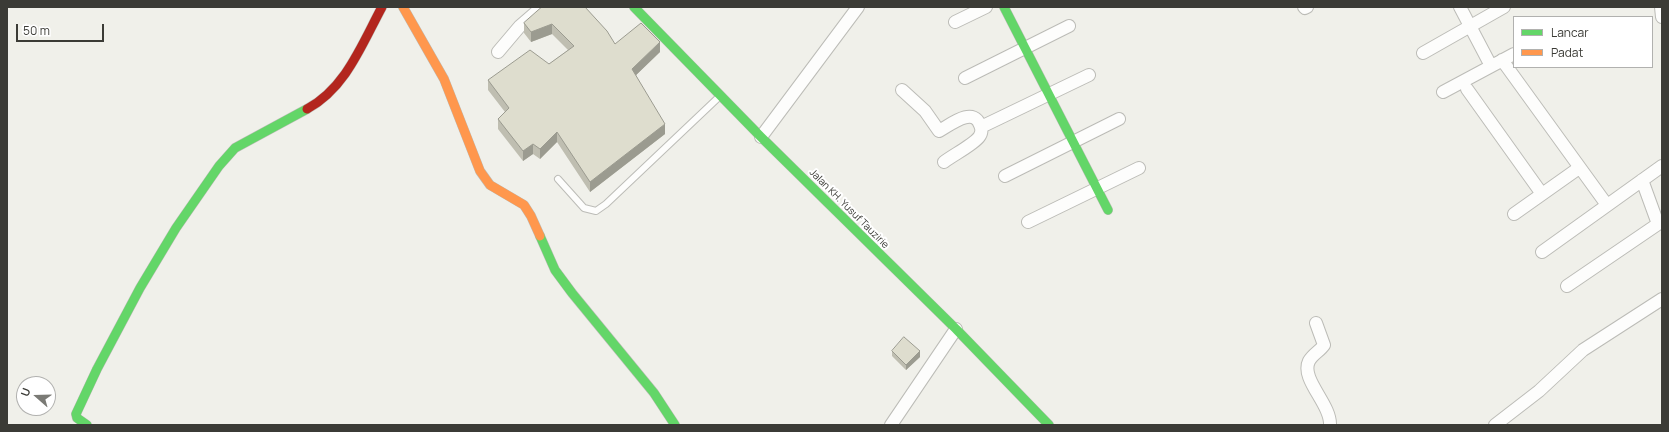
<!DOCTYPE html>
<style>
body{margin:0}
#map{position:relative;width:1669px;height:432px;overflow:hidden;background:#f0f0ea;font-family:Manrope,sans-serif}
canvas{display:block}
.frame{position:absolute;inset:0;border:8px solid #3b3b36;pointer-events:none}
.legend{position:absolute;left:1513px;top:16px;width:140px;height:52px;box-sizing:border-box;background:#fff;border:1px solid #b1b1af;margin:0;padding:5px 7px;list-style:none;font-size:12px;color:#3b3b36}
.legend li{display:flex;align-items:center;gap:8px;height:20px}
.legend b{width:20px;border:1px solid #b1b1af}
.north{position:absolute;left:16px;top:376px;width:40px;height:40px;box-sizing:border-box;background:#fff;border:1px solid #b1b1af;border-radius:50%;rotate:290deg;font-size:11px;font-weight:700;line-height:16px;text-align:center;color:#3b3b36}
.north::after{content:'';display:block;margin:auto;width:14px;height:18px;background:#7a7a75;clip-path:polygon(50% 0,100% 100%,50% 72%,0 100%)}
.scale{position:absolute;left:16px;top:24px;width:88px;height:18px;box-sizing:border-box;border:2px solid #3b3b36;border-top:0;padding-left:5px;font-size:12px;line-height:14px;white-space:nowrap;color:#3b3b36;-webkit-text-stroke:3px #fff;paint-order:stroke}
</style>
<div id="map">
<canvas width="1669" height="432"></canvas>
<div class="frame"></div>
<ul class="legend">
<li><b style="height:5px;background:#63d668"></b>Lancar</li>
<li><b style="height:5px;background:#ff974d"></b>Padat</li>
</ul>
<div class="north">U</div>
<div class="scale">50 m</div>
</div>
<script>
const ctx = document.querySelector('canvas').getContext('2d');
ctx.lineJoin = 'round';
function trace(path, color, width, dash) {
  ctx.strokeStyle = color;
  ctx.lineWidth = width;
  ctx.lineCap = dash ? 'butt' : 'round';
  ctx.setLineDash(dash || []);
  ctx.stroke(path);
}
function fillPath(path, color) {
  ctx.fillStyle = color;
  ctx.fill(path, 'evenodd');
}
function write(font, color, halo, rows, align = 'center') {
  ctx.font = font + ' Manrope,sans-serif';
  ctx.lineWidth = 4;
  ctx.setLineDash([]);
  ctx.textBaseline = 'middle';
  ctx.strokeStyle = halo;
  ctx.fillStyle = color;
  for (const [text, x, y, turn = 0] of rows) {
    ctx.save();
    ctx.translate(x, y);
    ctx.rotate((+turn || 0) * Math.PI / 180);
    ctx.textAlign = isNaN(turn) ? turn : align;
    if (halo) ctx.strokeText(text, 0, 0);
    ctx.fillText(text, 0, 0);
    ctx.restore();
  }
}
const lane = new Path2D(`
 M558,179L584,208L596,211L606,204L720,96`);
const street = new Path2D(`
 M1304,7L1305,8L1307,7
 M1460,7L1491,66
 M1661,7L1662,17
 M955,22L986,7
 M498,52L520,26L542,7
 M1423,53L1504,7
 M1502,60L1607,205
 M965,78L1069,26
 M1467,89L1542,194
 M902,90L925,111L939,131C950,125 973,106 980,125C982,129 982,133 979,137C973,145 953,155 944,162
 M1443,92L1514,54
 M981,127L1089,75
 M761,137L858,7
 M1005,176L1119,119
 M1514,214L1579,168
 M1028,222L1139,168
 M1542,252L1662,166
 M1567,286L1658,224L1642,180
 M1316,323L1324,345C1320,351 1313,354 1309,361C1300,379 1331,404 1330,425
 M891,425L956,329
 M1495,425L1539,391L1583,350L1662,299`);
const fast = new Path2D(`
 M634,7L761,137L956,329L1049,425
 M1004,7L1108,210
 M540,236L555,270L572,293L654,393L675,425
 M87,425L77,418L76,414L97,369L140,288L176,228L219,166L235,148L307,109`);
const slow = new Path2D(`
 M403,7L444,79L480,171L490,185L524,205L531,216L540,236`);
const jam = new Path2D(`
 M307,109C346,88 362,44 382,7`);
const wall = new Path2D(`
 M542,7L615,44L660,52L636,75L665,134L590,192L557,142L540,159L533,154L523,161L498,129V119L505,112L488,90V80L549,64L568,50L552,34L531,42L524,33V23Z
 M892,351L920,357L906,370L892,356Z`);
const shadedWall = new Path2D(`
 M552,24V34L531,42V32Z
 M660,42V52L632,79V69Z
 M665,124V134L590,192V182Z
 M557,132V142L540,159V149Z
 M533,144V154L523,161V151Z
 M920,351V357L906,370V365Z`);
const building = new Path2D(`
 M542,7H585L607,31L615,44L641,23L660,42L632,69L665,124L590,182L557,132L540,149L533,144L523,151L498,119L509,108L488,80L530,50L549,64L574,46L552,24L531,32L524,23Z
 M904,337L920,351L906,365L892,351Z`);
const streetNames = [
 ["Jalan KH. Yusuf Tauzirie",849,209,45]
];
trace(lane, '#bcbcb7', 8);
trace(street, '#bcbcb7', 14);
trace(fast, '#bcbcb7', 10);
trace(slow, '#bcbcb7', 10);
trace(jam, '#bcbcb7', 10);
trace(lane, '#fdfdfc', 6);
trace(street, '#fdfdfc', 12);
trace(fast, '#63d668', 9);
trace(slow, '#ff974d', 9);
trace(jam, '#b3261e', 9);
fillPath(wall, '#bfbeb1');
fillPath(shadedWall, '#9b9b90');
fillPath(building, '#deddce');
trace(building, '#9b9b90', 1);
write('10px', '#3b3b36', '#fff', streetNames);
</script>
